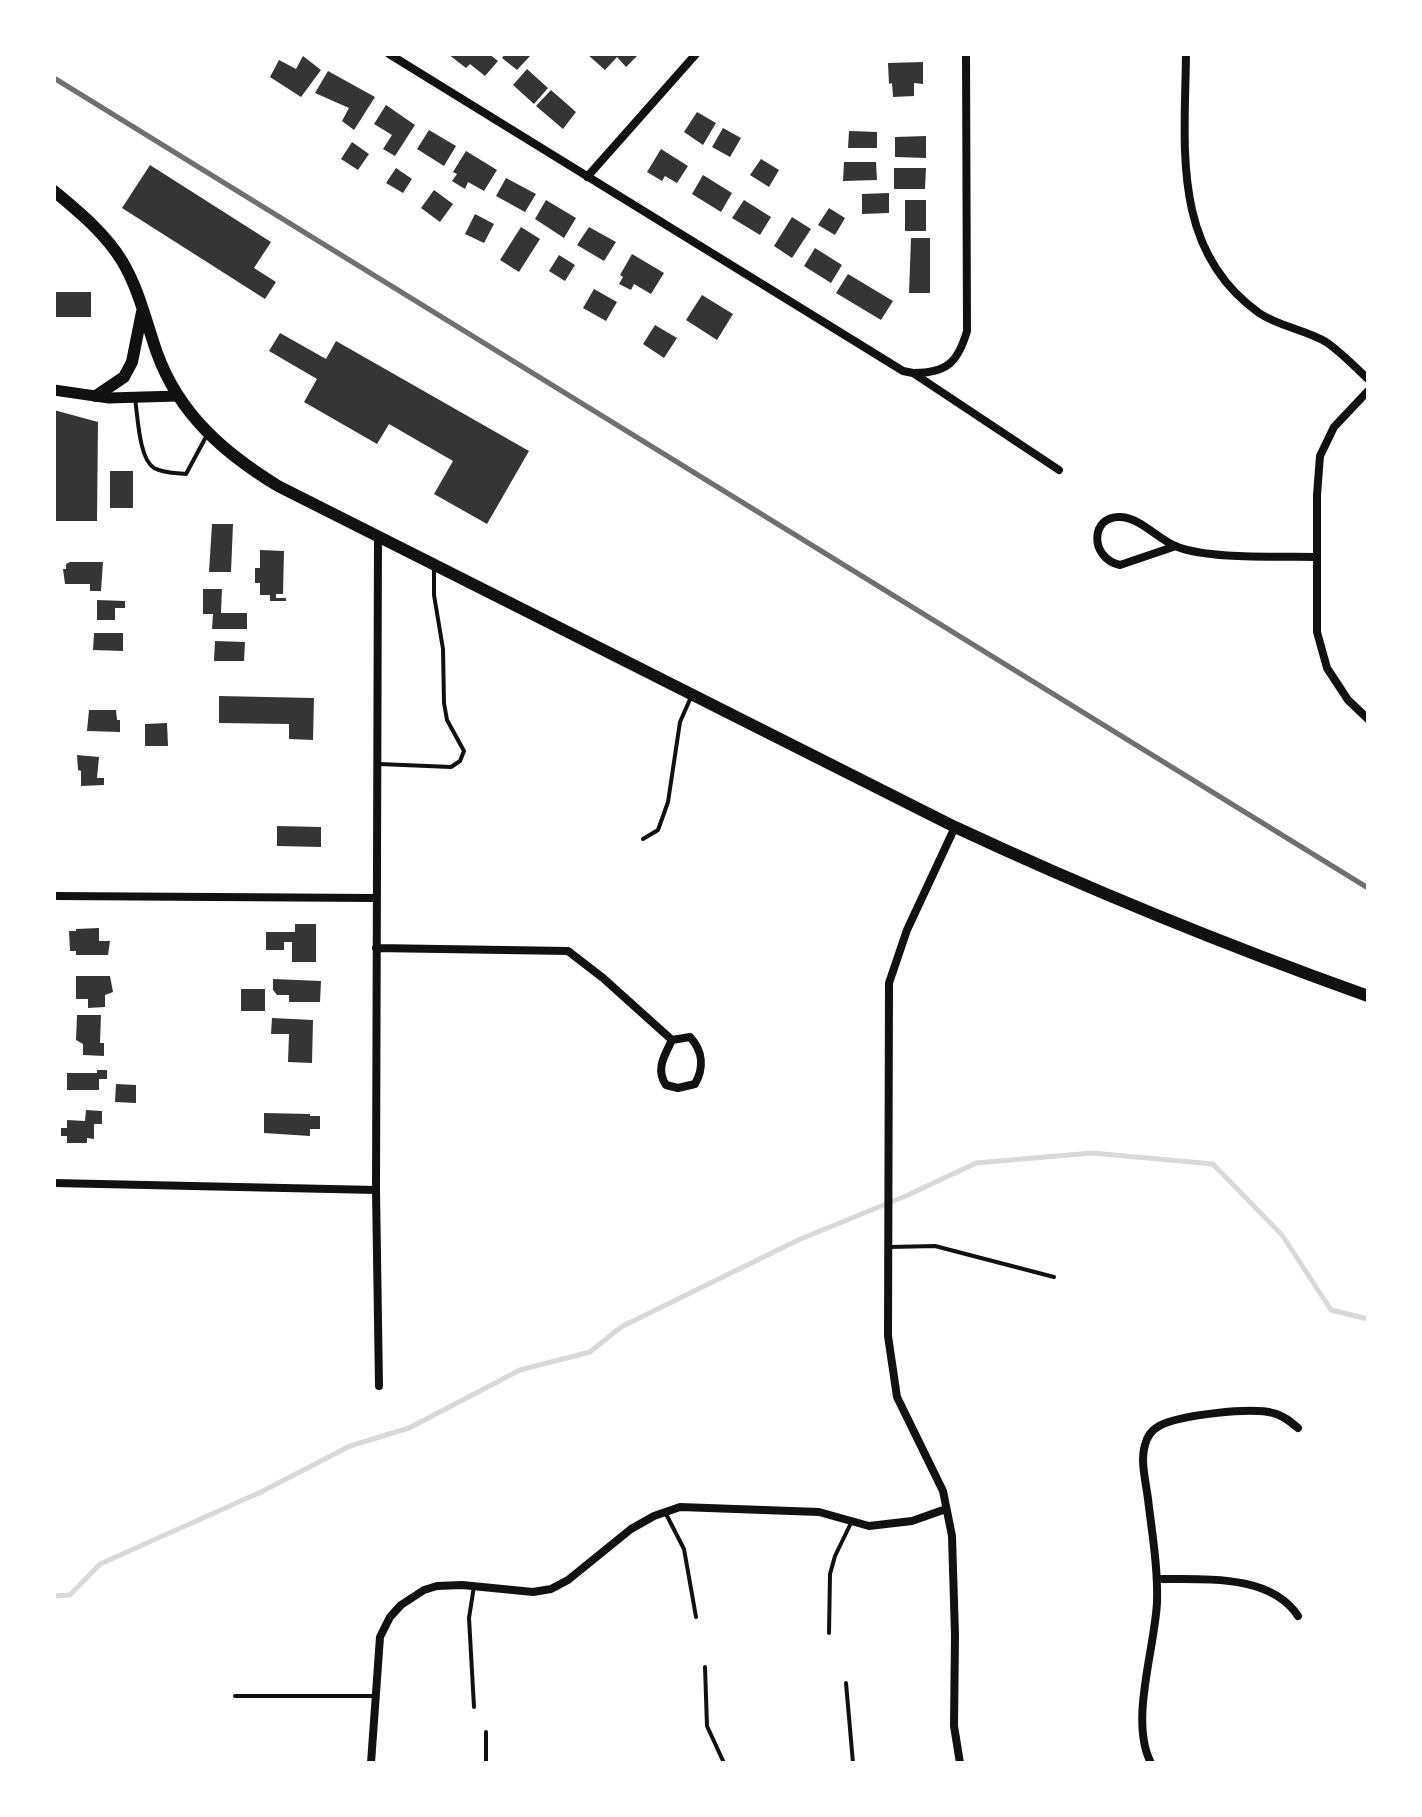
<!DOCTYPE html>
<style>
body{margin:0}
#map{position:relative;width:1422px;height:1817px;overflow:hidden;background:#fff;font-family:Lato,sans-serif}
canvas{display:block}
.frame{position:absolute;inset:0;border:56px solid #fff;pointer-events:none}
</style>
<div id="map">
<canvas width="1422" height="1817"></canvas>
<div class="frame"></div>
</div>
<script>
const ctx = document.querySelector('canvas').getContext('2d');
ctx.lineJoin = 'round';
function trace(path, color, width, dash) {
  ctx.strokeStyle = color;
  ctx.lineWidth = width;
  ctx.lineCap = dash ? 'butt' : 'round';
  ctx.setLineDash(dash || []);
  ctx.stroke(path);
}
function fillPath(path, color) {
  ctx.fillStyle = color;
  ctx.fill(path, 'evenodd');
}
const stream = new Path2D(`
 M54,1596L70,1595L100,1564L261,1492L350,1446L409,1428L520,1370L590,1352L621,1327L798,1240L908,1195L976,1163L1092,1153L1213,1164L1282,1235L1331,1310L1368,1319`);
const building = new Path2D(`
 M448,54H489L498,61L485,76L470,64L466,68Z
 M505,54H527L530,56L517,70L502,58Z
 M587,54H639L626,67L617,57L605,70Z
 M303,56L321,70L301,97L270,77L279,60L296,69Z
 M923,62V84L914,83V96L893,97L892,83L889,84L888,63Z
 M527,69L548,88L534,104L513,85Z
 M328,71L375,97L354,130L342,121L349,108L315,93Z
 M551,90L576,112L563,129L536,106Z
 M386,105L415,125L395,156L383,149L392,135L374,124Z
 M697,112L716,123L703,145L684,132Z
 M723,128L741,138L730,157L712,147Z
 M429,130L456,146L444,166L417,149Z
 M849,131L877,132V148H848Z
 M926,136V158L895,157V137Z
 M352,142L369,154L358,170L341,159Z
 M661,149L688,166L677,183L665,176L662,181L647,172Z
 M466,151L497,170L484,191L468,182L465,189L452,181L457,174L453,172Z
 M761,159L779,170L769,187L750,175Z
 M844,162H876L877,180L843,181Z
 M150,165L271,242L254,268L276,282L265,299L122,208Z
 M396,168L412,179L403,193L386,183Z
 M894,168H926L925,189H894Z
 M703,175L732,193L721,212L692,194Z
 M506,178L536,194L525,212L496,196Z
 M434,190L453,204L440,222L421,208Z
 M889,193V213L862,214V194Z
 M546,200L576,218L564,238L535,219Z
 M744,200L771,217L760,235L732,218Z
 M905,200H926V231H905Z
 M829,208L845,218L835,235L818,225Z
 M475,214L494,224L484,243L465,234Z
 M792,217L811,229L792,258L774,246Z
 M521,227L540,239L519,272L500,260Z
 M589,227L616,242L604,261L577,245Z
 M911,238H930V293H909Z
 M815,248L842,265L831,283L804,266Z
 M632,254L664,273L651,294L634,284L631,290L619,284L623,277L620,275Z
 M559,255L575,265L565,281L549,271Z
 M848,274L893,301L881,320L836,293Z
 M594,289L617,302L606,321L583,308Z
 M54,292H91V317H54Z
 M702,295L733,314L717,340L686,320Z
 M655,325L677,338L664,358L643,344Z
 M280,333L326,359L336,341L529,451L487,524L434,494L453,461L389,424L377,444L304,402L317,379L269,351Z
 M54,410L98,422L97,521H54Z
 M110,471H133V508H110Z
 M212,524H233L231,572H209Z
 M260,550L284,551L283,594H276V598H286V601H270V595H260V583H255V568H260Z
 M70,562H103L101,591H90V584H65L63,569H66V564Z
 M203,589H222L221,613H247V629H212L213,614H203Z
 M97,600L125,601V608H115V620H97Z
 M94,633H123V651L93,650Z
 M215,641L245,642L244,661H214Z
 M219,696L314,698L313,740L289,739V724L219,723Z
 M89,710H116L117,720H120V732L87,731Z
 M167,723L168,746H145V724Z
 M77,755L99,757L97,778H104V785L81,786V771L78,770Z
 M277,826L321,827V847L277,846Z
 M295,924H316V962H292V942H284V950H266V932H295Z
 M99,928V941H110L108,955H76V951H70L69,931H76V929Z
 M76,976H110L113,992L105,995V1007L88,1008V999H76Z
 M273,979L321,981L320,1002H289V995H277L273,990Z
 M241,989H265V1011H241Z
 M77,1015H101L100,1043H104V1056L83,1055V1044L76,1040Z
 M272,1018L313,1020L312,1063L288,1062L289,1034H271Z
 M97,1070H107V1079H99V1090H67V1073H97Z
 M116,1084L136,1085V1103L115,1102Z
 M86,1110L102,1111V1124H94V1139L87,1138V1143H67V1136H61V1128H67V1120L85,1121Z
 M264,1113L310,1114V1116H320V1129H310V1136L264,1133Z`);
const service = new Path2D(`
 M135,399C138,417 139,459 154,468C163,473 175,473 186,474L207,435
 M379,764L451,767L460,761L464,751L447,720L444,703L443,649L434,595V567
 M643,839L658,830L668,802L680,722L691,697
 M890,1247L935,1246L1054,1277
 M666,1514L684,1549L696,1617
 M474,1586L469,1618L474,1707
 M829,1633L830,1574L835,1556L851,1523
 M705,1667L707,1726L724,1763
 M846,1683L853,1763
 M235,1696H373
 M486,1732V1763`);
const minor = new Path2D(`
 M389,54L903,371L913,373L1059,470
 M1186,54C1185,148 1171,250 1259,313C1280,327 1306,330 1326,342C1341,352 1355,367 1368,379
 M587,177L696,54
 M914,373C947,373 958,362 967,331L966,54
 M1368,391L1334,427L1320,456L1317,495V632L1327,668L1348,700L1368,719
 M378,536L376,1190L379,1386
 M1176,546L1120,565C1089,558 1090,515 1121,517C1140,518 1157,538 1175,546C1209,560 1279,556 1317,557
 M955,827L907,930L889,983L888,1336L897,1397L943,1491L952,1536L955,1635L954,1726L960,1763
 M54,896L375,898
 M376,948L568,951L603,978L672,1040
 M690,1037C703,1051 704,1068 695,1084L678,1088L666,1085C655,1069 665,1055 672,1040Z
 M54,1183L376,1190
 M1158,1579C1203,1580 1270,1573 1298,1616
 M371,1763L380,1637L390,1617L401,1605L424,1590L437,1586L462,1585L533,1592L551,1589L568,1580L631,1529L654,1516L680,1507L819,1512L869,1526L912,1521L946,1509
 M1151,1763C1129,1721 1155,1649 1157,1602C1158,1567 1152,1533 1148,1499C1146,1482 1140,1461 1145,1445C1147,1436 1152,1430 1159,1426C1179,1415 1251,1407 1273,1413C1283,1415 1291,1422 1298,1428`);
const tertiary = new Path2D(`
 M54,390L109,398L178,396`);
const secondary = new Path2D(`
 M54,191C79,212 105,233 122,261C139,289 146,322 157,353C179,414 224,453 278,486L955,827C1090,890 1228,946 1368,996
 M96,396L124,377L132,362L142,312`);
const rail = new Path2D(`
 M54,78L1368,888`);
trace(stream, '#d9d9d9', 5);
fillPath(building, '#353535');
trace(service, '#111', 4);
trace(minor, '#111', 8);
trace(tertiary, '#111', 11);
trace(secondary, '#111', 12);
trace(rail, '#707070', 5);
</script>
